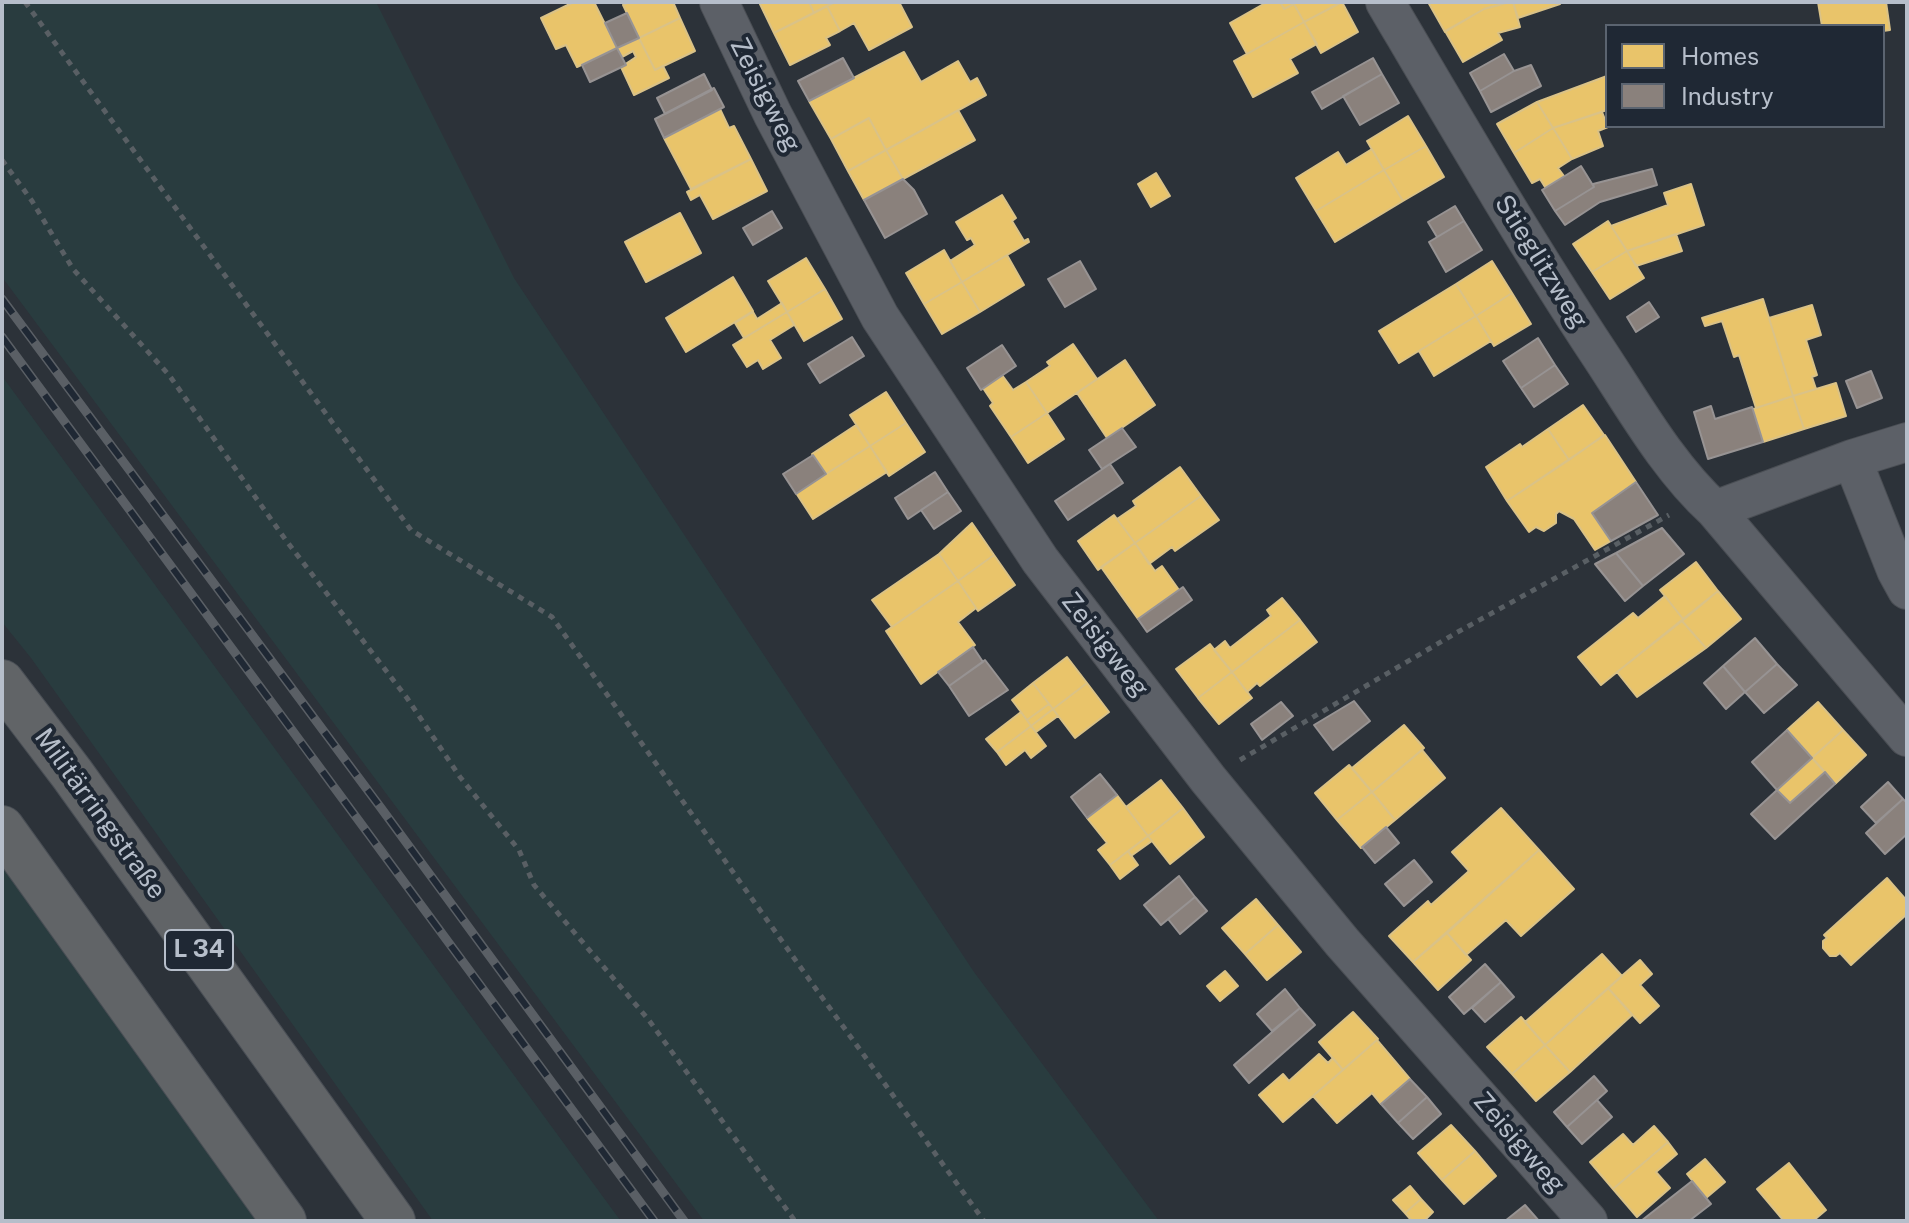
<!DOCTYPE html>
<meta charset="utf-8">
<style>
body{margin:0}
#map{position:relative;width:1909px;height:1223px;overflow:hidden;background:#2c3239;font-family:"Public Sans",sans-serif}
canvas{display:block}
.frame{position:absolute;inset:0;border:4px solid #b6beca;pointer-events:none}
.legend{position:absolute;left:1605px;top:24px;width:280px;height:104px;box-sizing:border-box;background:#1f2834;border:2px solid #5b6470;margin:0;padding:10px 14px;list-style:none;font-size:24px;color:#b6beca}
.legend li{display:flex;align-items:center;gap:16px;height:40px}
.legend b{width:40px;border:2px solid #5b6470}
</style>
<div id="map">
<canvas width="1909" height="1223"></canvas>
<div class="frame"></div>
<ul class="legend">
<li><b style="height:22px;background:#e9c46a"></b>Homes</li>
<li><b style="height:22px;background:#8a817c"></b>Industry</li>
</ul>
</div>
<script>
const ctx = document.querySelector('canvas').getContext('2d');
ctx.lineJoin = 'round';
function fillPath(path, color) {
  ctx.fillStyle = color;
  ctx.fill(path, 'evenodd');
}
function trace(path, color, width, dash) {
  ctx.strokeStyle = color;
  ctx.lineWidth = width;
  ctx.lineCap = dash ? 'butt' : 'round';
  ctx.setLineDash(dash || []);
  ctx.stroke(path);
}
function write(font, color, halo, rows, align = 'center') {
  ctx.font = font + ' "Public Sans",sans-serif';
  ctx.lineWidth = 8;
  ctx.setLineDash([]);
  ctx.textBaseline = 'middle';
  ctx.strokeStyle = halo;
  ctx.fillStyle = color;
  for (const [text, x, y, turn = 0] of rows) {
    ctx.save();
    ctx.translate(x, y);
    ctx.rotate((+turn || 0) * Math.PI / 180);
    ctx.textAlign = isNaN(turn) ? turn : align;
    if (halo) ctx.strokeText(text, 0, 0);
    ctx.fillText(text, 0, 0);
    ctx.restore();
  }
}
const green = new Path2D(`
 M2,2H376L514,278L974,972L1159,1221H704L2,277Z
 M2,376L620,1220L621,1221H433L31,658L2,622Z
 M2,858L270,1221H2Z`);
const homes = new Path2D(`
 M574,2H594L617,48L577,67L566,45L556,49L541,18Z
 M629,2H673L680,18L639,38L623,5Z
 M759,2H809L814,13L774,33Z
 M809,2H835L814,13Z
 M835,2H899L912,27L869,50L854,23L840,31L827,6Z
 M1267,2H1280L1284,9L1294,4L1304,22L1247,54L1230,23Z
 M1280,2H1342L1304,22L1294,4L1284,9Z
 M1342,2L1358,32L1321,53L1304,22Z
 M1428,2H1510L1484,9L1445,32Z
 M1510,2H1513L1520,27L1498,33L1502,40L1463,62L1445,31L1484,9Z
 M1513,2H1559L1560,4L1518,18Z
 M1818,2H1886L1890,30L1883,31V26H1822Z
 M827,6L840,31L826,38L830,45L790,65L774,33Z
 M680,18L695,51L655,70L639,38Z
 M1304,22L1317,44L1290,59L1298,73L1253,97L1234,61Z
 M639,38L655,70L663,66L669,78L634,95L621,67L636,57L633,51L622,57L617,48Z
 M904,52L921,82L958,61L970,82L977,78L986,95L886,150L869,118L831,139L809,101Z
 M1607,76V110L1553,128L1537,102Z
 M1537,102L1553,128L1514,153L1497,124Z
 M720,109L729,128L734,126L751,159L691,189L664,138Z
 M958,110L975,140L903,179L886,150Z
 M1602,112L1608,127L1598,131L1603,146L1572,159L1553,128Z
 M1408,116L1426,146L1384,170L1367,141Z
 M869,118L886,150L848,171L831,139Z
 M1553,128L1572,159L1558,168L1564,176L1545,187L1540,179L1532,183L1514,153Z
 M1426,146L1444,177L1403,201L1384,170Z
 M1372,149L1384,170L1316,211L1296,178L1338,152L1346,165Z
 M886,150L903,179L864,200L848,171Z
 M751,159L767,191L713,219L700,195L691,200L687,192Z
 M1384,170L1403,201L1335,242L1316,211Z
 M1156,173L1170,196L1151,207L1138,184Z
 M1691,184L1704,225L1627,251L1611,226L1668,205L1664,193Z
 M1002,195L1016,218L1012,221L1024,241L1028,239L1029,242L962,282L950,261L975,245L971,238L967,240L956,222Z
 M680,213L701,253L646,282L625,242Z
 M1608,221L1627,251L1592,272L1573,244Z
 M1676,234L1682,251L1636,266L1627,251Z
 M944,250L962,282L924,304L906,273Z
 M1627,251L1644,278L1610,299L1592,272Z
 M1007,255L1024,285L980,312L962,282Z
 M806,258L825,289L787,312L768,281Z
 M1492,261L1512,293L1476,316L1456,284Z
 M733,277L753,311L686,352L666,318Z
 M962,282L980,312L942,334L924,304Z
 M1456,284L1476,316L1399,363L1379,331Z
 M825,289L842,319L804,341L787,312Z
 M1512,293L1531,324L1494,346L1476,316Z
 M1763,299L1793,396L1756,408L1739,355L1734,357L1722,321L1705,326L1702,318Z
 M782,303L787,312L744,338L735,323L753,312L757,319Z
 M1812,305L1821,335L1806,340L1817,375L1812,377L1816,389L1793,396L1769,318Z
 M787,312L794,325L770,340L781,358L763,369L758,360L747,367L733,345Z
 M1476,316L1491,341L1434,376L1419,351Z
 M1073,344L1097,379L1047,413L1026,382L1050,366L1047,362Z
 M1125,360L1155,405L1107,438L1077,393Z
 M1002,375L1013,390L1026,382L1047,413L1011,437L990,406L993,403L983,388Z
 M1836,383L1846,416L1804,429L1793,396Z
 M886,392L906,423L870,446L850,415Z
 M1793,396L1804,429L1763,442L1753,409Z
 M1583,405L1604,435L1569,460L1548,429Z
 M1047,413L1064,439L1028,463L1011,437Z
 M906,423L925,452L889,476L870,446Z
 M856,425L870,446L826,474L812,454Z
 M1548,429L1569,460L1507,501L1486,467L1520,444L1522,447Z
 M1605,435L1636,482L1592,513L1611,541L1595,550L1574,519L1559,511L1556,514V523L1544,531L1536,527L1529,532L1507,501Z
 M870,446L887,472L813,519L796,493Z
 M1180,467L1201,496L1135,543L1117,519L1136,506L1133,501Z
 M1201,496L1219,520L1175,551L1172,547L1149,564L1135,543Z
 M1114,515L1135,543L1098,570L1078,541Z
 M972,523L994,555L958,581L939,554Z
 M1135,543L1155,571L1162,566L1179,590L1138,619L1101,567Z
 M939,554L958,581L892,627L872,600Z
 M994,555L1015,585L978,611L958,581Z
 M1696,562L1718,591L1683,619L1660,590Z
 M958,581L976,608L958,622L975,645L921,684L886,631Z
 M1718,591L1741,619L1706,648L1682,621Z
 M1665,596L1683,619L1601,685L1578,657L1633,613L1638,618Z
 M1282,598L1300,620L1232,672L1214,650L1225,641L1230,648L1271,616L1267,610Z
 M1300,620L1317,642L1260,686L1257,683L1247,692L1232,672Z
 M1682,621L1706,648L1637,697L1617,672Z
 M1210,644L1232,672L1198,698L1176,669Z
 M1067,657L1087,683L1053,709L1033,683Z
 M1232,672L1252,698L1219,724L1198,698Z
 M1033,683L1049,704L1027,720L1012,700Z
 M1087,683L1109,712L1075,738L1053,709Z
 M1818,702L1843,730L1812,758L1787,730Z
 M1049,704L1053,709L1031,726L1027,720Z
 M1053,709L1058,716L1036,732L1031,726Z
 M1021,712L1031,726L997,752L986,739Z
 M1404,725L1424,748L1372,792L1352,768Z
 M1031,726L1046,746L1031,758L1025,750L1006,765L997,752Z
 M1843,730L1866,755L1835,784L1812,758Z
 M1422,750L1445,778L1395,820L1372,792Z
 M1812,758L1825,772L1790,803L1777,790Z
 M1349,765L1372,792L1337,820L1315,793Z
 M1161,780L1183,808L1148,836L1126,807Z
 M1372,792L1395,820L1361,848L1337,820Z
 M1117,795L1148,836L1110,865L1098,850L1107,843L1087,818Z
 M1183,808L1204,837L1170,864L1148,836Z
 M1501,808L1539,850L1413,962L1389,936L1428,901L1431,905L1469,871L1452,852Z
 M1148,836L1152,841L1131,856L1128,851Z
 M1539,850L1574,889L1521,936L1506,920L1466,955L1447,933Z
 M1128,851L1138,865L1120,879L1110,865Z
 M1887,878L1907,901V914L1851,965L1840,953L1836,956H1830L1823,948V941L1827,938L1824,935Z
 M1256,899L1278,925L1245,954L1222,928Z
 M1278,925L1301,952L1267,980L1245,954Z
 M1447,933L1471,960L1438,990L1413,962Z
 M1602,954L1622,976L1545,1045L1525,1022Z
 M1640,960L1652,974L1640,985L1659,1006L1640,1023L1608,988Z
 M1225,971L1238,986L1220,1001L1207,986Z
 M1608,988L1632,1015L1570,1072L1545,1045Z
 M1353,1012L1378,1039L1343,1070L1319,1042Z
 M1521,1017L1545,1045L1512,1074L1487,1047Z
 M1377,1040L1410,1079L1381,1104L1372,1093L1337,1123L1313,1096Z
 M1545,1045L1570,1072L1536,1101L1512,1074Z
 M1319,1054L1328,1063L1333,1058L1343,1070L1283,1122L1259,1095L1283,1074L1289,1081Z
 M1451,1125L1475,1151L1442,1180L1418,1153Z
 M1654,1126L1668,1142L1613,1189L1590,1162L1623,1134L1633,1145Z
 M1668,1142L1677,1154L1656,1172L1670,1188L1637,1217L1613,1189Z
 M1475,1151L1496,1176L1464,1204L1442,1180Z
 M1705,1159L1725,1182L1706,1198L1687,1174Z
 M1789,1163L1826,1210L1813,1221H1784L1757,1189Z
 M1410,1186L1421,1199L1405,1213L1393,1200Z
 M1421,1199L1433,1212L1424,1221H1412L1405,1213Z`);
const industry = new Path2D(`
 M627,13L639,38L617,48L605,23Z
 M617,48L626,65L590,82L582,65Z
 M1504,54L1514,71L1480,91L1470,73Z
 M843,58L854,78L809,101L798,81Z
 M1373,58L1382,74L1322,109L1312,92Z
 M1531,65L1541,86L1491,112L1480,91L1514,71Z
 M704,74L712,90L665,114L657,98Z
 M1382,74L1399,103L1360,125L1343,96Z
 M714,88L724,107L664,138L655,119Z
 M1581,166L1594,187L1555,211L1542,190Z
 M1652,169L1657,185L1600,202L1565,225L1555,211L1594,187L1593,184Z
 M903,179L914,190L927,214L885,238L864,200Z
 M1455,206L1464,221L1437,237L1428,222Z
 M772,211L782,228L753,245L743,228Z
 M1464,221L1482,250L1446,272L1429,242Z
 M1080,261L1096,289L1065,307L1048,279Z
 M1649,302L1659,317L1636,332L1627,317Z
 M852,337L864,356L820,383L808,364Z
 M1538,338L1555,365L1521,388L1503,361Z
 M1002,345L1016,366L981,390L967,368Z
 M1555,365L1568,384L1534,407L1521,388Z
 M1871,371L1882,398L1857,408L1846,381Z
 M1711,406L1715,419L1752,407L1763,442L1708,459L1694,412Z
 M1122,428L1136,447L1102,469L1089,450Z
 M813,455L826,474L796,494L783,474Z
 M1110,464L1123,483L1068,520L1055,501Z
 M935,472L948,492L908,519L895,498Z
 M1636,482L1658,515L1611,541L1592,513Z
 M948,492L961,511L934,529L921,510Z
 M1662,528L1684,554L1643,586L1616,553Z
 M1616,553L1643,586L1625,601L1595,564Z
 M1183,587L1192,600L1147,632L1138,619Z
 M1755,638L1777,664L1745,692L1723,666Z
 M973,647L983,662L949,686L938,672Z
 M985,660L1008,690L969,716L949,686Z
 M1777,664L1797,685L1764,713L1745,692Z
 M1723,666L1745,692L1726,709L1704,683Z
 M1354,701L1370,721L1333,750L1314,725Z
 M1281,702L1293,716L1262,740L1251,724Z
 M1787,730L1812,758L1777,790L1752,762Z
 M1825,772L1835,784L1775,839L1751,814L1777,790L1790,803Z
 M1100,774L1117,795L1087,818L1071,797Z
 M1888,782L1903,799L1876,823L1861,807Z
 M1903,799L1907,803V834L1885,854L1866,833Z
 M1386,827L1399,843L1375,863L1362,847Z
 M1414,860L1432,882L1404,906L1385,884Z
 M1179,876L1195,897L1161,925L1144,905Z
 M1195,897L1207,911L1180,934L1168,919Z
 M1485,964L1501,982L1464,1014L1449,997Z
 M1501,982L1514,997L1485,1022L1472,1008Z
 M1285,989L1300,1008L1272,1031L1257,1014Z
 M1300,1008L1315,1025L1249,1083L1234,1065Z
 M1594,1076L1607,1091L1567,1127L1554,1112Z
 M1410,1079L1427,1097L1398,1123L1381,1104Z
 M1427,1097L1441,1114L1413,1139L1398,1123Z
 M1597,1100L1612,1117L1582,1144L1567,1127Z
 M1692,1181L1711,1204L1689,1221H1641Z
 M1525,1205L1539,1221H1505Z`);
const path = new Path2D(`
 M25,2L411,530L552,617L816,989L984,1221
 M2,160L32,201L73,269L169,375L285,539L407,698L460,777L519,850L534,885L648,1019L795,1221
 M1240,760L1456,633L1669,515`);
const street = new Path2D(`
 M719,2L773,115L880,317L1040,560L1208,779L1342,942L1588,1221
 M1385,2C1455,121 1524,240 1600,355C1635,408 1668,467 1715,510L1907,737
 M1852,459L1896,570L1907,590
 M1715,510L1852,459L1907,442`);
const highway = new Path2D(`
 M2,682L72,774L393,1221
 M2,828L284,1221`);
const rail = new Path2D(`
 M2,299L381,808L684,1221
 M2,337L654,1221`);
const shields = [
 [199,950,68]
];
const shieldNames = [
 ["L 34",199,950]
];
const streetNames = [
 ["Zeisigweg",765,95,63],
 ["Stieglitzweg",1541,262,58],
 ["Zeisigweg",1105,645,52],
 ["Militärringstraße",100,814,54],
 ["Zeisigweg",1519,1143,49]
];
fillPath(green, '#293c3f');
fillPath(homes, '#e9c46a');
trace(homes, '#dac287', 2);
fillPath(industry, '#8a817c');
trace(industry, '#979393', 2);
trace(street, '#4a4e54', 40);
trace(highway, '#494e55', 46);
trace(path, '#595f64', 5, [6, 6]);
trace(street, '#5c6067', 38);
trace(highway, '#616467', 44);
trace(rail, '#5a5f65', 9);
trace(rail, '#1f2834', 6, [18]);
for (const [x, y, w] of shields) {
  const box = new Path2D();
  box.roundRect(x - w / 2, y - 20, w, 40, 6);
  ctx.fillStyle = '#1f2834';
  ctx.fill(box);
  trace(box, '#b6beca', 2);
}
write('bold 24px', '#b6beca', null, shieldNames);
write('26px', '#b6beca', '#1f2834', streetNames);
</script>
